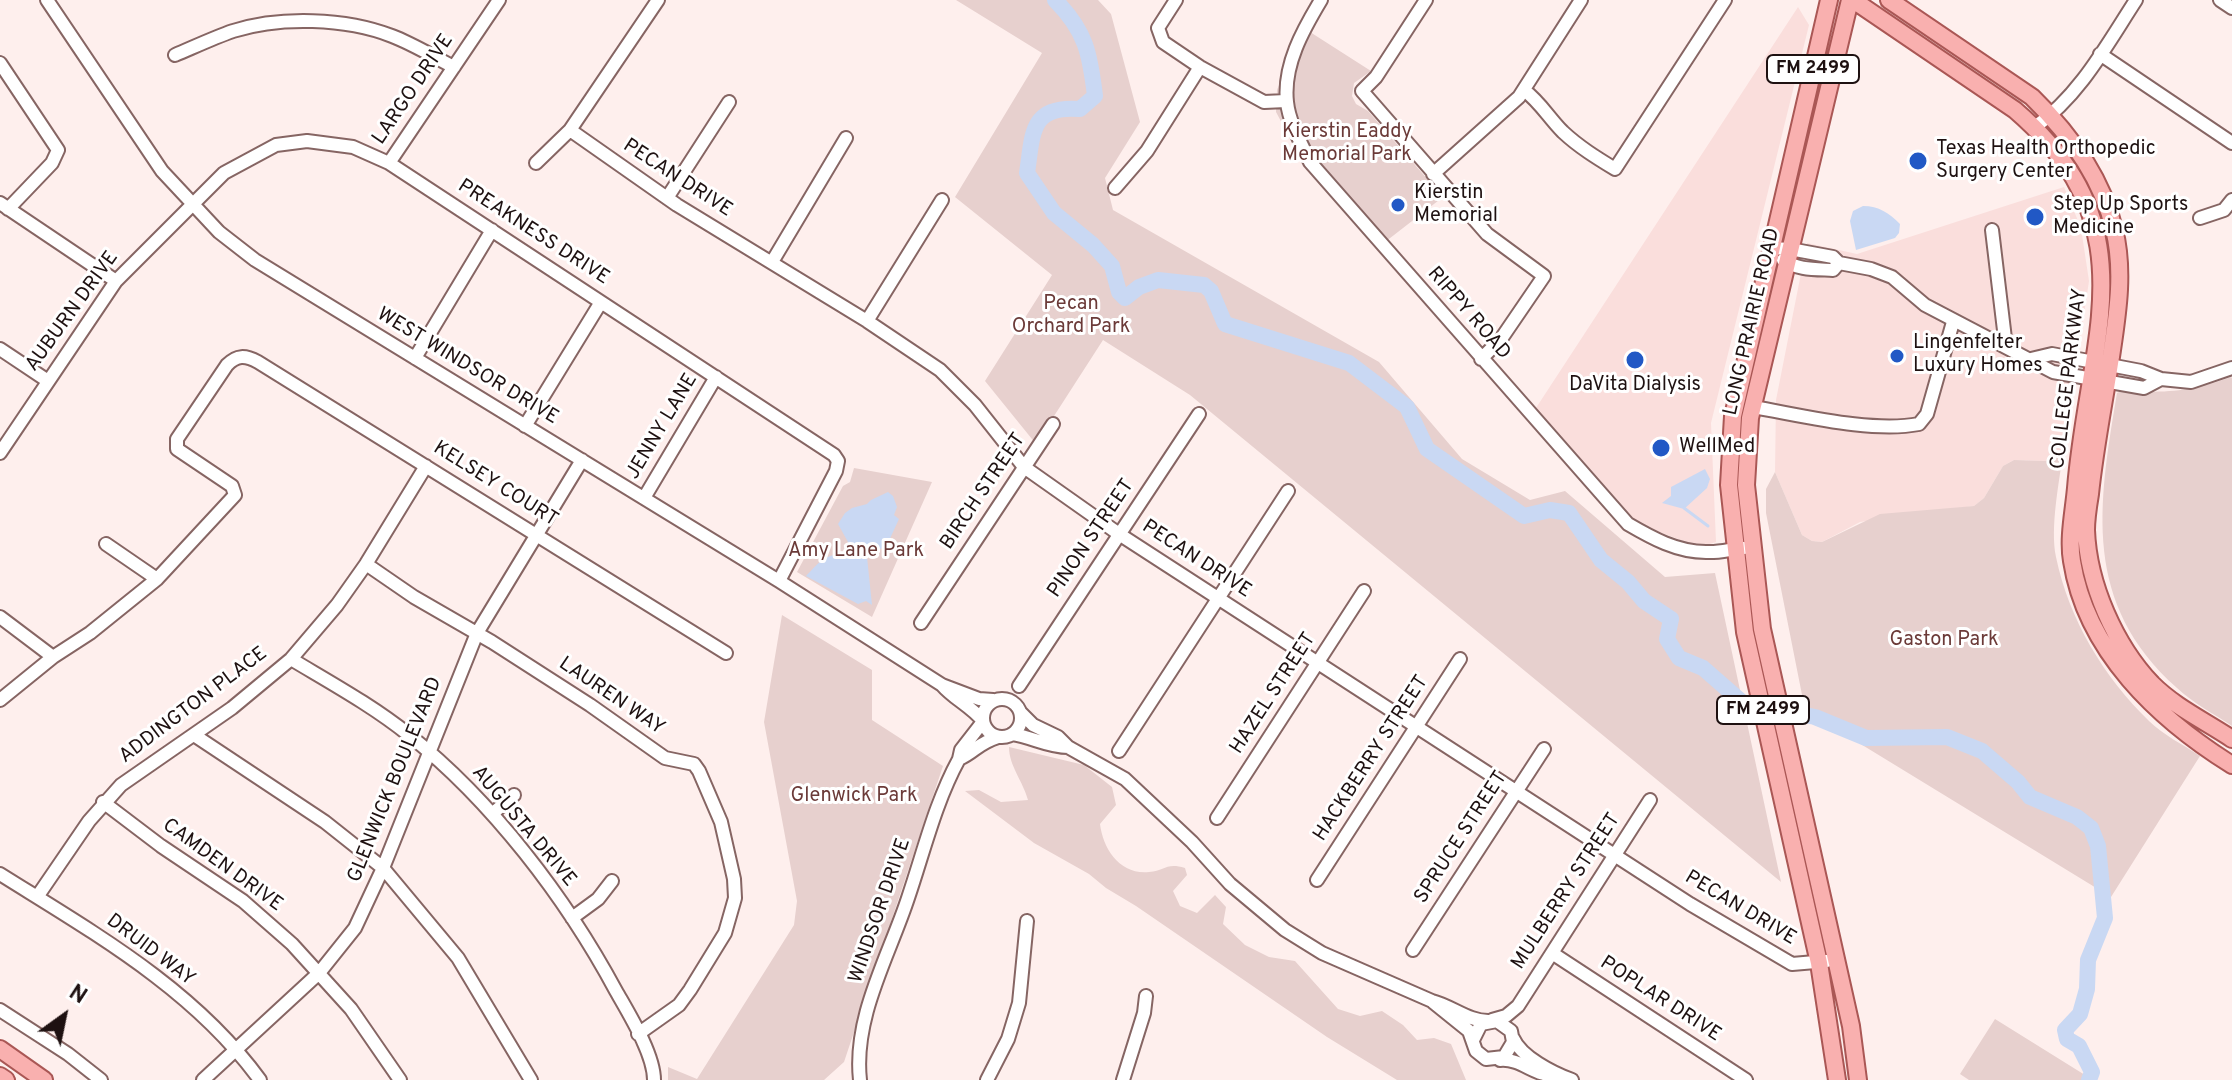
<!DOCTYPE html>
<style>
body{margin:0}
#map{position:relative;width:2232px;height:1080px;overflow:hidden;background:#feefed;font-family:Overpass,sans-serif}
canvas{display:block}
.north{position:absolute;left:24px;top:976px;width:80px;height:80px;-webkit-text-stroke:6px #fff;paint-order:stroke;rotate:33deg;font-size:22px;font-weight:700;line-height:32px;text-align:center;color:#1e1111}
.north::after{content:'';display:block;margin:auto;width:28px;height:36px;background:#1e1111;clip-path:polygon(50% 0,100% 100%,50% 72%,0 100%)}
</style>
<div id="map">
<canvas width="2232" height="1080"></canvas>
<div class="north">N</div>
</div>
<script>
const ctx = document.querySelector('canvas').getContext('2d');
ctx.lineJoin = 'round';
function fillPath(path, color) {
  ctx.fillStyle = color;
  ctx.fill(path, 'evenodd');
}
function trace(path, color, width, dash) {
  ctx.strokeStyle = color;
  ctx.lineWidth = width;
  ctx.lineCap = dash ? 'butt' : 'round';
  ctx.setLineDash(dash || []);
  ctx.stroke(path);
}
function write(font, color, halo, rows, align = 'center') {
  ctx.font = font + ' Overpass,sans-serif';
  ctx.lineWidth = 6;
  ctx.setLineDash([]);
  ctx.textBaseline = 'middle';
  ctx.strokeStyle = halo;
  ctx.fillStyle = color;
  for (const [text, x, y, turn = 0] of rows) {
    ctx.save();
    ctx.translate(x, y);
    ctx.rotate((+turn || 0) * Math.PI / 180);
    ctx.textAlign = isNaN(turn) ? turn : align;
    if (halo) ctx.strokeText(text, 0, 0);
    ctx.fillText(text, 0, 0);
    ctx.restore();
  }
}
const built = new Path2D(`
 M1798,7L1809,25L1711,423L1716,542L1700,547L1645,527L1620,509L1534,411Z
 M2064,187L2081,228L2089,281L2063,453L2045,461L2014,460L2003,466L1984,498L1974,506L1860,522L1822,542L1812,541L1802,535L1775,472L1776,400L1807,243L1857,254Z`);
const green = new Path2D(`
 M956,0H1098L1111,14L1140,122L1105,178L1113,210L1379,362L1462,459L1530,500L1565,491L1665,577L1715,573L1781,882L1190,395L1103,340L1036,444L985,381L1052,275L955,197L1042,53Z
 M1310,32L1371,71L1354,83L1352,96L1356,104L1368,111L1443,197L1385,242L1328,181L1284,127L1276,112L1277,90L1284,72Z
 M2231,377L2232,378V726C2214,714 2193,703 2177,688C2082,603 2098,506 2117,393L2121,391C2165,393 2189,392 2231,377Z
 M2063,453C2059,484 2050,527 2056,557C2069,620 2104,677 2149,721C2163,735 2184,745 2200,756L2111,897L1805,710L1766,513V489L1775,472L1802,535L1812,541L1822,542L1880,514L1974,506L1984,498L2003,466L2014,460L2045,461Z
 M854,468L932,482L872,617L797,572L843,486L850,482Z
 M782,615L872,670V720L943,766L844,1062L824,1080H668V1067L697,1079L794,925L797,901L764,722Z
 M1009,747L1084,765L1112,787L1116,805L1100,824C1103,849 1120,875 1149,872C1165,871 1166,862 1185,868L1187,875L1173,891L1180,906L1197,913L1215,895L1226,907L1223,924L1245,945L1269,957L1295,961L1338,1009L1360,1016L1382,1011L1403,1025L1417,1040L1434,1038L1451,1044L1466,1080H1397L1327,1037L1136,906L1106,888L1089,874L1034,843L965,791L979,790L1001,802L1028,800C1023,781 1009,766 1009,747Z
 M1995,1019L2093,1080H1969L1960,1074Z`);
const water = new Path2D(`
 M1863,206C1879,206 1889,213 1900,224L1899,233L1895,238L1856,250L1850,221L1853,211Z
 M1705,469L1710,479L1707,488L1684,509L1662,503L1671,496V487Z
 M888,492L893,496L897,507L894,515L899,519L887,545L867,557L872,605L866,601L858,604L806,576C817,565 825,553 842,555L848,550V542L838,524L845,513L852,508L867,504L871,500Z`);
const stream = new Path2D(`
 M1684,508L1708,526`);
const river = new Path2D(`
 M1055,0C1086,31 1090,54 1095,96L1080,109C1030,105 1033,133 1027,173L1054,213L1093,245L1112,266L1119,292L1125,298L1139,287L1158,280L1204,285L1211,291L1225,324L1349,363L1407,407L1427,449L1524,516L1550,510L1569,513L1601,560L1628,582L1644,601L1671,619L1667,639L1679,658L1703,668L1743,703L1815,717L1866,738L1947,737L1982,751L2018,782L2030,797L2077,817L2091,828L2098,846L2105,918L2088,960L2087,989L2080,1014L2065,1030L2067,1039L2079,1046L2092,1072L2089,1080`);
const minor = new Path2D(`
 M47,0L162,171L219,232L255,260L779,581L942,685L979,699L993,700
 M1176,0L1158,28L1163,42L1200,67L1264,102L1286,101
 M1321,0C1303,30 1283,65 1287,102C1289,122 1301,143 1310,162L1628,524C1652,538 1677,552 1706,552C1719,553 1731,549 1744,548
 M1426,0L1376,77L1362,91L1487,234L1544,276L1501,339L1481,359
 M2220,0L2232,8
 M2100,54L2232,143
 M175,55C194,47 213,38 233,31C280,16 346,18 392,36C413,44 434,57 454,67
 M0,63L58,150L52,163L8,209
 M1524,90C1540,102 1549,118 1563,132C1579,147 1597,158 1615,169L1725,0
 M2035,127C2080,95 2106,46 2136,0
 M570,130L677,205L867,321L940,370L975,405L1024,467L1119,534L1690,904L1792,964L1827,961
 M389,163L499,0
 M536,163L570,130L658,0
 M1433,174L1519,97L1581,0
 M1115,188L1147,151L1200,67
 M667,198L729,102
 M0,203L116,281
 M2200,218L2224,210L2232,200
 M1992,230L2006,347
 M1771,248L1790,249L1833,257L1839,263L1871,269L1892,277L1925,305L2053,372L2144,388L2161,379
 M1783,260C1797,270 1816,269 1833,270L1839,263
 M772,262L846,138
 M867,321L942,200
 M0,349L48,381
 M415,358L492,230
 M2031,359L2052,354L2141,371L2161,379L2191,382L2232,368
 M1753,407C1801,415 1871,433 1919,424L1927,414L1953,322
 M525,426L601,302
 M0,453L116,281L224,173L276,145L307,141L353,147L389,163L834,455L838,461L836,471L779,581
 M644,498L716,377
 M106,544L157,579
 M366,564L414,597L492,642L590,705L665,758L694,764L699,771L721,822L734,879L735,898L725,933L690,990L679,1005L638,1034
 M0,617L53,657
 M921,623L1053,424
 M291,659C331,683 373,706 409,735C492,801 566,898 616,991C629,1014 654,1054 654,1080
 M942,685C954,699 971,706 983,721
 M1019,686L1199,414
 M983 718a19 19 0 1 1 38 0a19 19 0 1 1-38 0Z
 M0,700L53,657L90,633L157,579L235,495L232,486L177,449V439L227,365C237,355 245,355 258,362L726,653
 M1021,713L1033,725L1058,737L1068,747L1125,779L1192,842L1230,884L1285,930L1322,953L1432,1001C1452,1006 1469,1022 1490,1021
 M982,723L961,750L959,759C975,752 978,743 998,737
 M1012,734C1032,737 1048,747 1068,747
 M194,735L325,822L383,868L458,958L531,1080
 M1119,751L1288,491
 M103,802L161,846L243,901L292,944L351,1009L400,1080
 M492,814L514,795
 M1217,818L1364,591
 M0,874C94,933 194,989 260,1080
 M1317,880L1460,659
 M37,897L89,821L121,785L232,708L291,659L337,605L366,564L426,466
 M572,918L598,899L612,881
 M1413,950L1544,749
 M1552,953L1746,1080
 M1433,1002L1469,1031L1476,1051L1486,1059L1504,1057L1513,1042L1511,1031L1497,1021L1481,1024L1473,1040
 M0,1010L68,1054L101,1080
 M1492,1020L1506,1016L1518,1006L1650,800
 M1513,1038C1521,1057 1553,1073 1572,1080
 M1500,1060C1522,1058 1536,1078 1557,1075
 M203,1080L319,973L355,928L383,868L477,633L582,460
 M860,1080C853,1017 889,956 908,898C924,851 935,803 959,759
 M987,1080L1008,1039L1019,1003L1027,921
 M1123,1080L1144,1013L1146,996`);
const major = new Path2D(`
 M1829,0L1733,416L1729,485L1745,632L1819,963L1837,1080
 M1850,0L1750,418L1746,485L1762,629L1851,1026L1858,1080
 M1853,0L2015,110C2152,228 2088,338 2076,488C2074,511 2068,538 2072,561C2086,651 2158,719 2232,765
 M1889,0L2032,97C2069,133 2102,178 2114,229C2124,269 2118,310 2112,350C2105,398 2095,445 2090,494C2088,506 2086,519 2086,530C2088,584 2115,645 2152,684C2175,707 2205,721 2232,739
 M0,1049L44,1080
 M0,1076L6,1080`);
const markers = [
 [1918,161,10,"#2158c5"],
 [1398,205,8,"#2158c5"],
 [2035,217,10,"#2158c5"],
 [1897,356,8,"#2158c5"],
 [1635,360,10,"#2158c5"],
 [1661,448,10,"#2158c5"]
];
const shields = [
 [1813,69,92],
 [1763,710,92]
];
const shieldNames = [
 ["FM 2499",1813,69],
 ["FM 2499",1763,710]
];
const streetNames = [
 ["LARGO DRIVE",414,90,-56],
 ["PECAN DRIVE",677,179,33],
 ["PREAKNESS DRIVE",533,233,33],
 ["AUBURN DRIVE",73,312,-54],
 ["RIPPY ROAD",1468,314,49],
 ["LONG PRAIRIE ROAD",1753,322,-77],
 ["WEST WINDSOR DRIVE",467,367,31],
 ["COLLEGE PARKWAY",2070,379,-83],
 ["JENNY LANE",663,427,-59],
 ["KELSEY COURT",495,485,32],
 ["BIRCH STREET",984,492,-56],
 ["PINON STREET",1092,539,-56],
 ["PECAN DRIVE",1196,560,33],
 ["HAZEL STREET",1274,694,-57],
 ["LAUREN WAY",611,697,34],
 ["ADDINGTON PLACE",194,706,-37],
 ["HACKBERRY STREET",1372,759,-57],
 ["GLENWICK BOULEVARD",396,780,-68],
 ["AUGUSTA DRIVE",523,827,50],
 ["SPRUCE STREET",1462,838,-57],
 ["CAMDEN DRIVE",222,866,36],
 ["MULBERRY STREET",1567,892,-57],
 ["PECAN DRIVE",1740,909,31],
 ["WINDSOR DRIVE",881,911,-71],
 ["DRUID WAY",150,951,37],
 ["POPLAR DRIVE",1660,1000,33]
];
const parkNames = [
 ["Kierstin Eaddy",1347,133],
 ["Memorial Park",1347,156],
 ["Pecan",1071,305],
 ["Orchard Park",1071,328],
 ["Amy Lane Park",856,552],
 ["Gaston Park",1944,641],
 ["Glenwick Park",854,797]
];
const poiNames = [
 ["Texas Health Orthopedic",1936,150],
 ["Surgery Center",1936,173],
 ["Kierstin",1414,194],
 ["Memorial",1414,217],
 ["Step Up Sports",2053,206],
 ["Medicine",2053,229],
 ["Lingenfelter",1913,344],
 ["Luxury Homes",1913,367],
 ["DaVita Dialysis",1635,386,"center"],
 ["WellMed",1679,448]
];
fillPath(built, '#fadedc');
fillPath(green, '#e7d0ce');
fillPath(water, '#c9d8f3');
trace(stream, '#c9d8f3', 3);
trace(river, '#c9d8f3', 16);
trace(minor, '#866563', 16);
trace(major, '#aa5755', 20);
trace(minor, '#fff', 12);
trace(major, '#f9b0af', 16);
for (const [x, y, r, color] of markers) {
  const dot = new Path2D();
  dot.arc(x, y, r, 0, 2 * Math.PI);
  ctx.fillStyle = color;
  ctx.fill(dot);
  trace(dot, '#fff', 3);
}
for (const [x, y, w] of shields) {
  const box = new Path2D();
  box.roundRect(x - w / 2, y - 14, w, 28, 6);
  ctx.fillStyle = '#fff';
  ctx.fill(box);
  trace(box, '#1e1111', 2);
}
write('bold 18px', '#1e1111', null, shieldNames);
write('20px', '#1e1111', '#fff', streetNames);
write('20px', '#6b3a38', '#fff', parkNames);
write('20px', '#1e1111', '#fff', poiNames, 'left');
</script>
